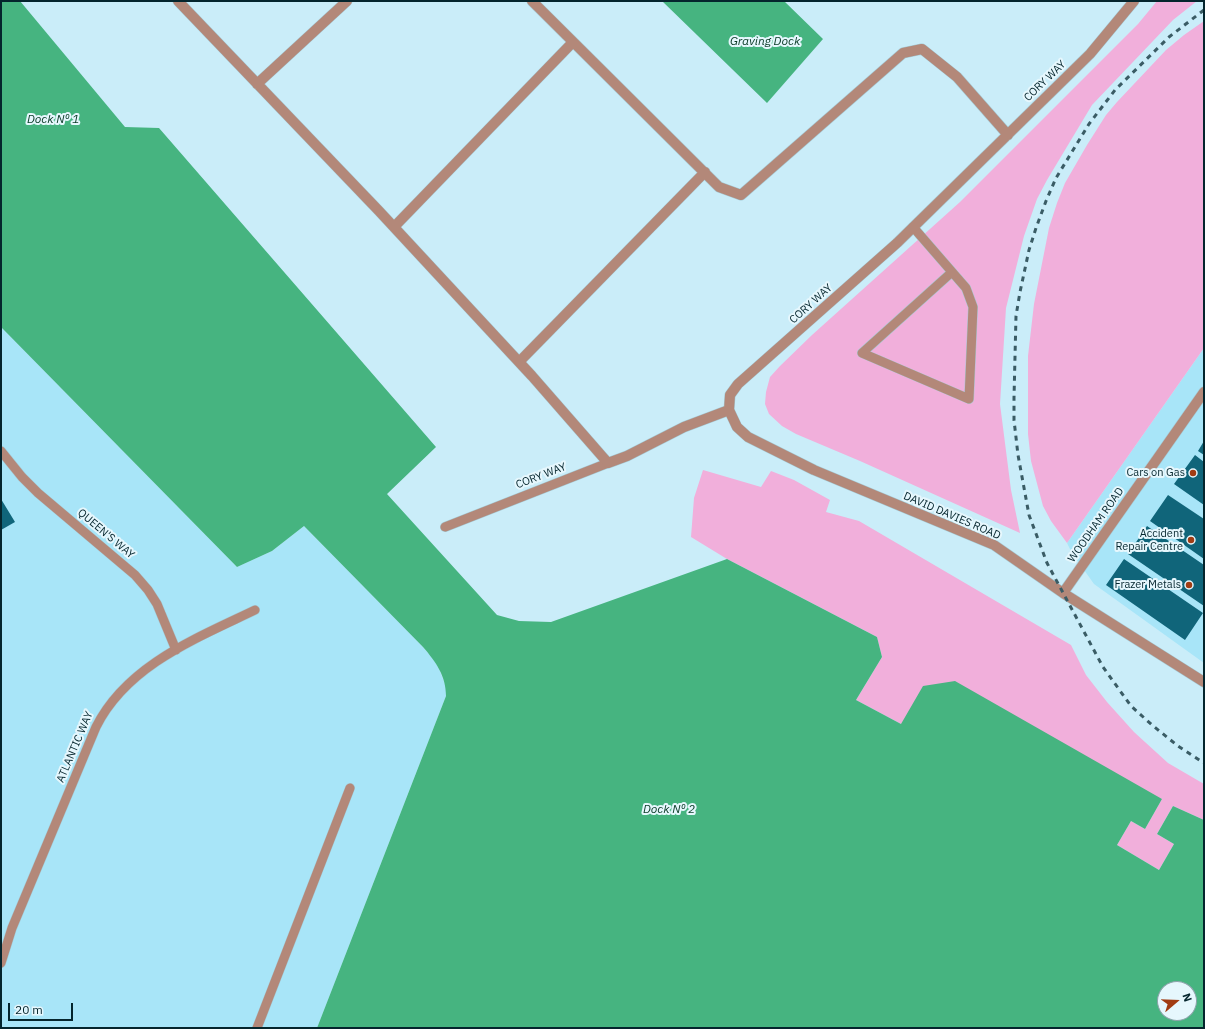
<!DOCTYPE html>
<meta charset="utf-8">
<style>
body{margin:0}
#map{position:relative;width:1205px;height:1029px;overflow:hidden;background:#caedf9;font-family:"IBM Plex Sans",sans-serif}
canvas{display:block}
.frame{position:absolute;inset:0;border:2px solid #04252d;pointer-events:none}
.north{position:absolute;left:1157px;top:981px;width:40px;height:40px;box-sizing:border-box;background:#e6f7fd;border:1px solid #8ca3aa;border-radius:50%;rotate:71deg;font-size:11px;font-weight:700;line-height:16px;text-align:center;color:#04252d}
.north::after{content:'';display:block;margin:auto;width:14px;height:18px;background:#a13c13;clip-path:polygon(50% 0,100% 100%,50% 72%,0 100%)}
.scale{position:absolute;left:8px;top:1003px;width:65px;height:18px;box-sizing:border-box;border:2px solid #04252d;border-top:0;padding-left:5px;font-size:12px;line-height:14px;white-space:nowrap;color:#04252d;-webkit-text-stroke:3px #e6f7fd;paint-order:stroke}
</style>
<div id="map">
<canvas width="1205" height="1029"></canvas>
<div class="frame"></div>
<div class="north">N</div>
<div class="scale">20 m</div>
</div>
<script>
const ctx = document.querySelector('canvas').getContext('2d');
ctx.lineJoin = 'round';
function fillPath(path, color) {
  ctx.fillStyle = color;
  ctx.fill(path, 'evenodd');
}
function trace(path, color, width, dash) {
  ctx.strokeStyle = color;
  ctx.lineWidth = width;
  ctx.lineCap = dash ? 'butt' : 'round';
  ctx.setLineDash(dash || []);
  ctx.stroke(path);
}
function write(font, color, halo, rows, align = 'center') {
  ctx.font = font + ' "IBM Plex Sans",sans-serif';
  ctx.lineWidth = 4;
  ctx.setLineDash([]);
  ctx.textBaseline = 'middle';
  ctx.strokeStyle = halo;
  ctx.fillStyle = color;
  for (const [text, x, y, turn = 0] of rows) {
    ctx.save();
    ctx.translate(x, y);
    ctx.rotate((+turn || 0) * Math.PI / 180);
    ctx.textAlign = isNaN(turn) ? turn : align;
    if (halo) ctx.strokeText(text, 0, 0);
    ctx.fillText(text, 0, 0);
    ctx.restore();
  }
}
const built = new Path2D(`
 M1,327L237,567L272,551L304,526L423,647L435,661L440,671L446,687V696L317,1028H1Z
 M1204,348V663L1094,584L1072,553L1067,543Z`);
const green = new Path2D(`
 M1157,1H1197L1173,20L1092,105L1047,180L1037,199L1024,236L1006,308L1000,404L1011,490L1020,533L860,461L796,434L782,426L769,414L765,404L766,392L770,377L780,366L812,335L960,202L1138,24Z
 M1204,21V348L1067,543L1051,521L1043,506L1031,461L1028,434V356L1034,304L1049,228L1057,203L1065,183L1087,145L1106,115L1117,102L1166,50L1184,35Z
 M703,470L761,487L771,471L794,480L830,500L826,512L859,521L1071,645L1086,675L1107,702L1134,732L1168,763L1204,784V820L1173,806L1157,834L1174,844L1159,870L1117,845L1131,821L1145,829L1162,799L901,724L856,700L882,657L877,637L727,559L691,537L694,498Z`);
const water = new Path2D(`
 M1,1H20L125,127L159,128L436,447L387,494L497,615L519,621L551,622L727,559L877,637L882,657L856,700L901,724L923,686L955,681L1162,799L1145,829L1131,821L1117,845L1159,870L1174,844L1157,834L1173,806L1204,820V1028H317L446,696C446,676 436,662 423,647L304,526L272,551L237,567L1,327ZM1165,989H1189V1013H1165Z
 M662,1H784L823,39L767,103Z`);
const building = new Path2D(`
 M1204,441V455L1198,451Z
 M1195,455L1204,462V505L1174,484Z
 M1168,495L1204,519V559L1150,521Z
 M1,499L15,522L1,530Z
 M1147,526L1204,565V606L1128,554Z
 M1124,559L1203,613L1185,640L1106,585Z`);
const lane = new Path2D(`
 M913,227L966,288L973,307L969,399L862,353L952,272
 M1,451L22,477L38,493L135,575L148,590L157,604L176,650
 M445,527L608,463
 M1,963L12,928L96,727C127,665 197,638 255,610
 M257,1028L350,788`);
const street = new Path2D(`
 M178,1L379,211L532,376L608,463L627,456L684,427L729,410
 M532,1L719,187L741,195L903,53L922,49L957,77L1008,135
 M1134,1L1090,54L897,243L738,384L730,395L729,410L737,427L748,437L814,470L994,545L1063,593L1204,682
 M257,84L347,1
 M394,227L573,42
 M519,362L705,172
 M1063,593L1204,392`);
const rail = new Path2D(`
 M1204,10L1169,37L1115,90L1089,124L1056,178L1046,201L1036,228L1029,250L1020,292L1016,316L1014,398V420L1018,455L1029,515L1047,563L1103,667L1131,706L1152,725L1178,746L1204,763`);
const markers = [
 [1193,473,4,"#a13c13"],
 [1191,540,4,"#a13c13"],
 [1189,585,4,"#a13c13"]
];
const streetNames = [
 ["CORY WAY",1045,81,-44],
 ["CORY WAY",811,304,-42],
 ["CORY WAY",541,476,-21],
 ["DAVID DAVIES ROAD",952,516,23],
 ["WOODHAM ROAD",1096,525,-55],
 ["QUEEN'S WAY",106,534,40],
 ["ATLANTIC WAY",75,747,-67]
];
const poiNames = [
 ["Cars on Gas",1185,473],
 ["Accident",1183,534],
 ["Repair Centre",1183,547],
 ["Frazer Metals",1181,585]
];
const waterNames = [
 ["Graving Dock",765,42],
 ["Dock Nº 1",53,120],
 ["Dock Nº 2",669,810]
];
fillPath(built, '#a8e5f8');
fillPath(green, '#f1afdb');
fillPath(water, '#46b480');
fillPath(building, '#10657a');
trace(lane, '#a6c9d4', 10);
trace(street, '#a6c9d4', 11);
trace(lane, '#b38879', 9);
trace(street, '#b38879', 10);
trace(rail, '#3a5c65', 3, [5, 5]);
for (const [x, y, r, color] of markers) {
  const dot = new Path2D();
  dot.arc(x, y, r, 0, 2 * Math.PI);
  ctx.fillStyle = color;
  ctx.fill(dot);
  trace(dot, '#e6f7fd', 1.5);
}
write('11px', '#04252d', '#e6f7fd', streetNames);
write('11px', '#04252d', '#e6f7fd', poiNames, 'right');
write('italic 12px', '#073823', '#e6f7fd', waterNames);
</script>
